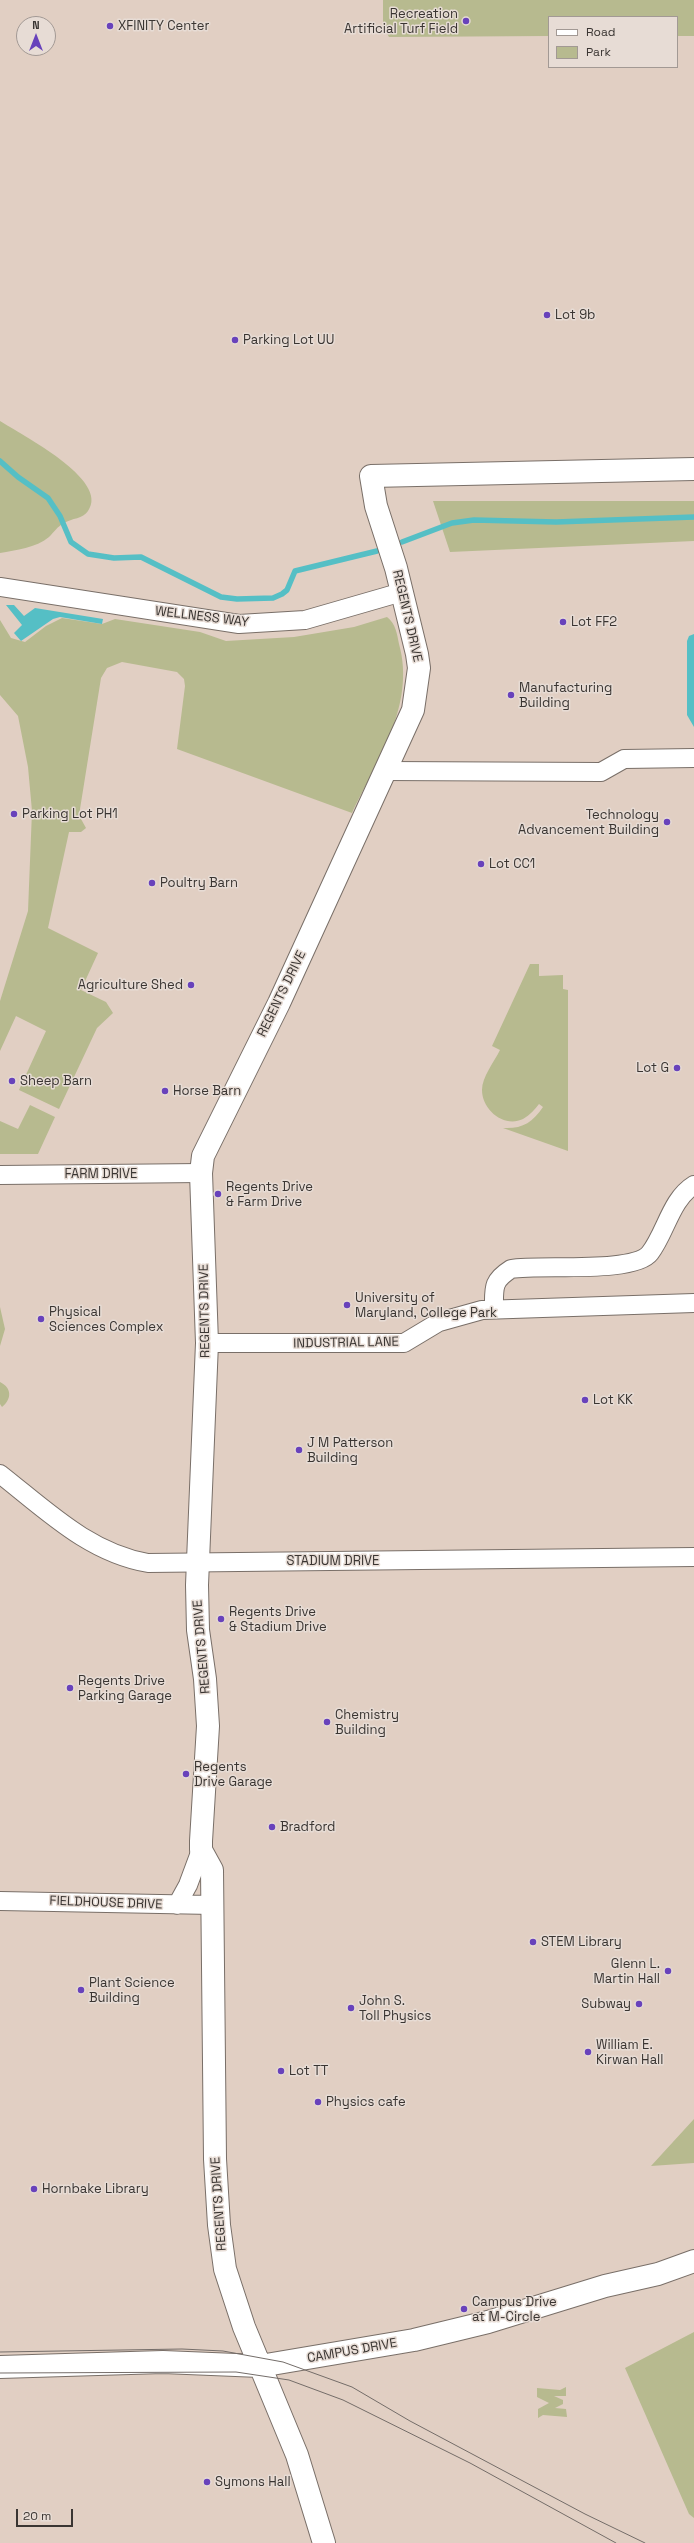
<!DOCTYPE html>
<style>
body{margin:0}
#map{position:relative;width:694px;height:2543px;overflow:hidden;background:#e7dcd5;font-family:"Space Grotesk",sans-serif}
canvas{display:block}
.legend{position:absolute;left:548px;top:16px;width:130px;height:52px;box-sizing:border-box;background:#e7dcd5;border:1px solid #a29994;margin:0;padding:5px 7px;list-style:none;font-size:12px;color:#3a3532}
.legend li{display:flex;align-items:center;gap:8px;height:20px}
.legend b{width:20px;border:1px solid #a29994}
.north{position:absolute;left:16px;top:16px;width:40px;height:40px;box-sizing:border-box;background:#e7dcd5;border:1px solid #a29994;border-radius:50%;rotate:0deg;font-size:11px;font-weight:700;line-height:16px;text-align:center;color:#3a3532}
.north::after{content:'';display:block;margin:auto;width:14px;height:18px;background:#6842bb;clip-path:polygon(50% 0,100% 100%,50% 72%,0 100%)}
.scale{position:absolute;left:16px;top:2509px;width:57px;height:18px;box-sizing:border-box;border:2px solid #3a3532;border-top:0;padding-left:5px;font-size:12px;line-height:14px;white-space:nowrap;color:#3a3532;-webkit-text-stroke:3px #e7dcd5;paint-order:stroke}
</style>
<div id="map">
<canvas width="694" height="2543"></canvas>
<ul class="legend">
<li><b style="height:5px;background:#fff"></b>Road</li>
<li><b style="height:11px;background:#b7ba8f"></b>Park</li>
</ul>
<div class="north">N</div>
<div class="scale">20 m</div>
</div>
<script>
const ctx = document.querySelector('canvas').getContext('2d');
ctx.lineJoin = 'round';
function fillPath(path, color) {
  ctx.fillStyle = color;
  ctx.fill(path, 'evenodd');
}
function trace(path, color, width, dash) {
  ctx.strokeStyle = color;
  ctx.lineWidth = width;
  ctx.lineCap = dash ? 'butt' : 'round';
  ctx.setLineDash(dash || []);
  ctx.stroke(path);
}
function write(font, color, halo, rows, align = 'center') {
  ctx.font = font + ' "Space Grotesk",sans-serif';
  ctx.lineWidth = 3;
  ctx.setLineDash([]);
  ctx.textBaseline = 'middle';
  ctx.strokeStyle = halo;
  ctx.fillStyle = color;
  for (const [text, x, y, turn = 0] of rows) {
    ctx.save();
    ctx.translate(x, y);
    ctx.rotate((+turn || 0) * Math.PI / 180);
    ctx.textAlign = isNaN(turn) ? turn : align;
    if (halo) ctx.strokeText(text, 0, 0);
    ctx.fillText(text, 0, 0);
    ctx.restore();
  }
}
const built = new Path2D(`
 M0,0H694V2543H0ZM549,17H677V67H549ZM24,24H48V48H24Z`);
const green = new Path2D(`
 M383,0H694V36H677V17H549V36L389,37L383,26Z
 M0,421C20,434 111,480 88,511C83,519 72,518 64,523C57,527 54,532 49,537C36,548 16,550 0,553Z
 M433,501H694V541L450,552Z
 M0,611V620L11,638L25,642L46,626L62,618L102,624L115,619L200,632L226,641L294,637L354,627L387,617C396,624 397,634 399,644C416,705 377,760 352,813L177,749L185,686L184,679L177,672L122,662L107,668L101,678L80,809L81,819L86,828L81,832H69L48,928L98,953L81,990L106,1002L113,1013L97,1028L59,1109L19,1090L46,1031L16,1016L0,1051V1001L28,911L32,811L28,767L18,716L0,695Z
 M530,964H539V976L563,975V989L568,990V1151L503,1128C522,1129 532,1123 543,1107L539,1104C535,1109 530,1115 523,1119C504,1128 482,1110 482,1090C482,1077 494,1062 500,1050L492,1046Z
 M30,1105L55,1117L38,1154H0V1121L18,1129Z
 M0,1307L5,1329L0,1346Z
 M0,1382C12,1388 12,1399 2,1407L0,1404Z
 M694,2119V2163L651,2166Z
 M694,2332V2518L689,2514L625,2368Z
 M566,2387V2396H554L563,2400V2404L555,2408L566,2409L567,2417L543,2415L538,2418V2409L549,2403L537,2397V2388L560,2390Z`);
const water = new Path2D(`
 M6,605H14L24,616L35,608L103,619L102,624L60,617L53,619L21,641L14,633L22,625Z
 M694,634V727L687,715V641L689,636Z`);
const stream = new Path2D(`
 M0,461L18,477L48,498L60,516L71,542L88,554L114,558L141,557L221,597L237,599L273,598L282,594L287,590L295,571L377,551
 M402,542L452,523L474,520L556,522L694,517`);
const street = new Path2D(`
 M0,587L239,624L305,620L402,592
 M386,771L601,772L624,759L694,758
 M0,1175L201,1173
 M494,1309C494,1288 492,1281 511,1269C540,1264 634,1274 650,1253C666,1232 671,1199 694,1185
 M207,1343H404L439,1322L482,1310L694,1303
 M0,1474C46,1510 89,1553 148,1563L694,1557
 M0,1901L213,1905
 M177,1905L188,1885L201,1850`);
const secondary = new Path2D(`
 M0,2367L163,2362L260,2366L414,2340L488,2322L605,2286L658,2274L694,2261
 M324,2543L297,2455L244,2327L225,2269L219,2225L215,2159L212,1870L201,1850V1841L208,1726L205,1679L198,1630L197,1585L207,1343L201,1173L203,1156L279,1003L413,710L419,668L417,654L396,568L376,506L371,476L694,469`);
const tram = new Path2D(`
 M0,2352L182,2349L223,2351L283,2362L352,2387L410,2421L585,2514L645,2543
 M0,2373L236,2372L289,2380L343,2400L470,2463L616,2543`);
const markers = [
 [466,21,4,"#6842bb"],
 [110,26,4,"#6842bb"],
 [547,315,4,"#6842bb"],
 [235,340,4,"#6842bb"],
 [563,622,4,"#6842bb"],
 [511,695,4,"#6842bb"],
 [14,814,4,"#6842bb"],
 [667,822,4,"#6842bb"],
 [481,864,4,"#6842bb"],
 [152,883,4,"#6842bb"],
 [191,985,4,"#6842bb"],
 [677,1068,4,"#6842bb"],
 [12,1081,4,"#6842bb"],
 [165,1091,4,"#6842bb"],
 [218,1194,4,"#6842bb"],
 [347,1305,4,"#6842bb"],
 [41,1319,4,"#6842bb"],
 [585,1400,4,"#6842bb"],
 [299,1450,4,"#6842bb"],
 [221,1619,4,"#6842bb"],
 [70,1688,4,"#6842bb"],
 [327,1722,4,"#6842bb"],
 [186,1774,4,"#6842bb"],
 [272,1827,4,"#6842bb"],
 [533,1942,4,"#6842bb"],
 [668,1971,4,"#6842bb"],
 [81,1990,4,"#6842bb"],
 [639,2004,4,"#6842bb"],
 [351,2008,4,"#6842bb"],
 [588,2052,4,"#6842bb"],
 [281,2071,4,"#6842bb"],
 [318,2102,4,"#6842bb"],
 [34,2189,4,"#6842bb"],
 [464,2309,4,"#6842bb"],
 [207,2482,4,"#6842bb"]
];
const poiNames = [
 ["Recreation",458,14,"right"],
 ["Artificial Turf Field",458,29,"right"],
 ["XFINITY Center",118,26],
 ["Lot 9b",555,315],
 ["Parking Lot UU",243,340],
 ["Lot FF2",571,622],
 ["Manufacturing",519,688],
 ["Building",519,703],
 ["Parking Lot PH1",22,814],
 ["Technology",659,815,"right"],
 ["Advancement Building",659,830,"right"],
 ["Lot CC1",489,864],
 ["Poultry Barn",160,883],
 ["Agriculture Shed",183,985,"right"],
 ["Lot G",669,1068,"right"],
 ["Sheep Barn",20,1081],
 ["Horse Barn",173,1091],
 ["Regents Drive",226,1187],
 ["& Farm Drive",226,1202],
 ["University of",355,1298],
 ["Maryland, College Park",355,1313],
 ["Physical",49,1312],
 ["Sciences Complex",49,1327],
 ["Lot KK",593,1400],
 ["J M Patterson",307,1443],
 ["Building",307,1458],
 ["Regents Drive",229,1612],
 ["& Stadium Drive",229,1627],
 ["Regents Drive",78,1681],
 ["Parking Garage",78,1696],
 ["Chemistry",335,1715],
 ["Building",335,1730],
 ["Regents",194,1767],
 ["Drive Garage",194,1782],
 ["Bradford",280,1827],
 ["STEM Library",541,1942],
 ["Glenn L.",660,1964,"right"],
 ["Martin Hall",660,1979,"right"],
 ["Plant Science",89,1983],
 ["Building",89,1998],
 ["John S.",359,2001],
 ["Toll Physics",359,2016],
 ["Subway",631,2004,"right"],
 ["William E.",596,2045],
 ["Kirwan Hall",596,2060],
 ["Lot TT",289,2071],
 ["Physics cafe",326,2102],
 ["Hornbake Library",42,2189],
 ["Campus Drive",472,2302],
 ["at M-Circle",472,2317],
 ["Symons Hall",215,2482]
];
const streetNames = [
 ["REGENTS DRIVE",407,616,77],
 ["WELLNESS WAY",202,617,7],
 ["REGENTS DRIVE",282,994,-64],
 ["FARM DRIVE",101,1174],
 ["REGENTS DRIVE",205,1311,-91],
 ["INDUSTRIAL LANE",346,1343,-1],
 ["STADIUM DRIVE",333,1561],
 ["REGENTS DRIVE",202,1647,-95],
 ["FIELDHOUSE DRIVE",106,1903,2],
 ["REGENTS DRIVE",219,2204,-94],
 ["CAMPUS DRIVE",352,2351,-10]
];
fillPath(built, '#e1cfc3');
fillPath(green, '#b7ba8f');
fillPath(water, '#55bfc5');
trace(stream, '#55bfc5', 5.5);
trace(street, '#796f68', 20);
trace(secondary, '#796f68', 24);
trace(street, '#fff', 18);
trace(secondary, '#fff', 22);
trace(tram, '#746d69', 1);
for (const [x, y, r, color] of markers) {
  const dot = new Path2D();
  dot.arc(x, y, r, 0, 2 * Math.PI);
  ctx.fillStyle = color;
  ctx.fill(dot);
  trace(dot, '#e7dcd5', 1.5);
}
write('13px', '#3a3532', '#e7dcd5', poiNames, 'left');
write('13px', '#3a3532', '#e7dcd5', streetNames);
</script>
